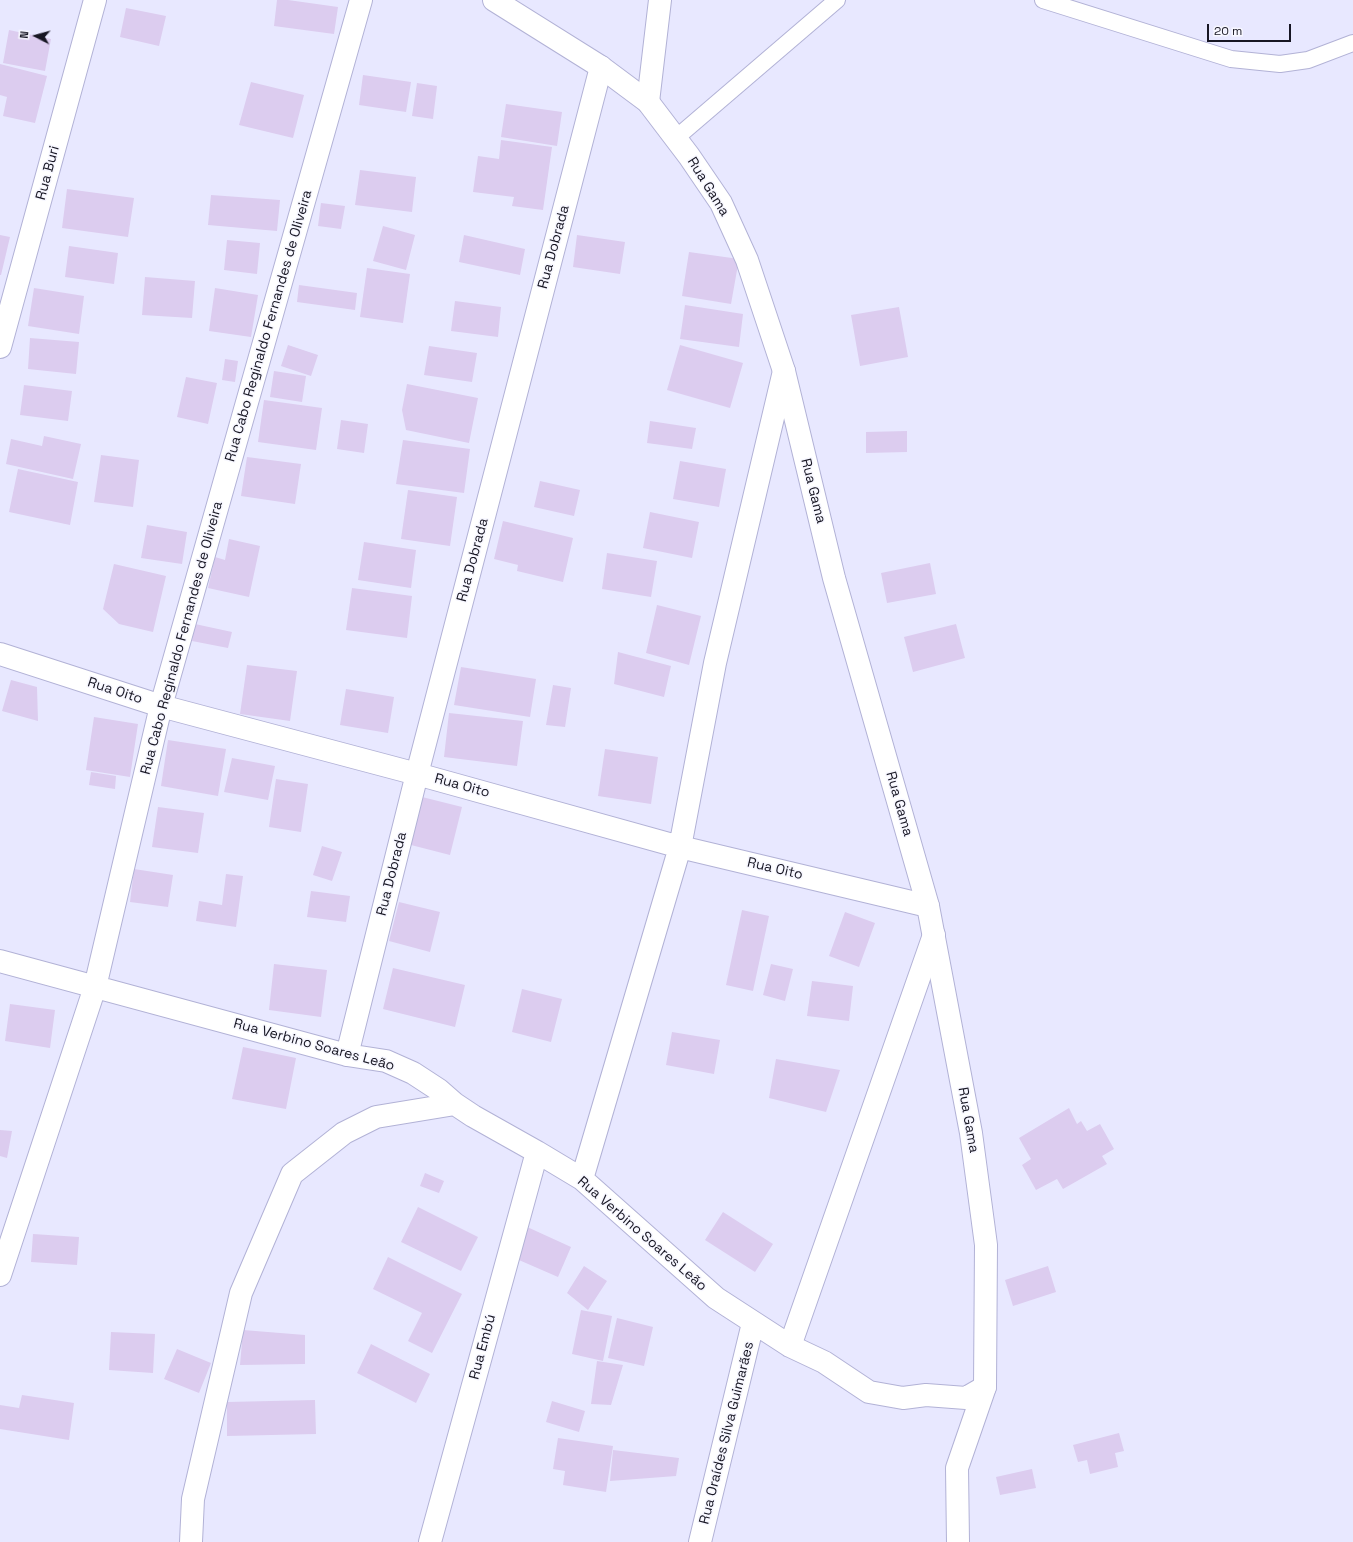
<!DOCTYPE html>
<meta charset="utf-8">
<style>
body{margin:0}
#map{position:relative;width:1353px;height:1542px;overflow:hidden;background:#e8e8ff;font-family:"Space Grotesk",sans-serif}
canvas{display:block}
.north{position:absolute;left:16px;top:16px;width:40px;height:40px;-webkit-text-stroke:3px #f7f7ff;paint-order:stroke;rotate:276deg;font-size:11px;font-weight:700;line-height:16px;text-align:center;color:#171623}
.north::after{content:'';display:block;margin:auto;width:14px;height:18px;background:#171623;clip-path:polygon(50% 0,100% 100%,50% 72%,0 100%)}
.scale{position:absolute;left:1207px;top:24px;width:84px;height:18px;box-sizing:border-box;border:2px solid #171623;border-top:0;padding-left:5px;font-size:12px;line-height:14px;white-space:nowrap;color:#171623;-webkit-text-stroke:3px #f7f7ff;paint-order:stroke}
</style>
<div id="map">
<canvas width="1353" height="1542"></canvas>
<div class="north">N</div>
<div class="scale">20 m</div>
</div>
<script>
const ctx = document.querySelector('canvas').getContext('2d');
ctx.lineJoin = 'round';
function fillPath(path, color) {
  ctx.fillStyle = color;
  ctx.fill(path, 'evenodd');
}
function trace(path, color, width, dash) {
  ctx.strokeStyle = color;
  ctx.lineWidth = width;
  ctx.lineCap = dash ? 'butt' : 'round';
  ctx.setLineDash(dash || []);
  ctx.stroke(path);
}
function write(font, color, halo, rows, align = 'center') {
  ctx.font = font + ' "Space Grotesk",sans-serif';
  ctx.lineWidth = 3;
  ctx.setLineDash([]);
  ctx.textBaseline = 'middle';
  ctx.strokeStyle = halo;
  ctx.fillStyle = color;
  for (const [text, x, y, turn = 0] of rows) {
    ctx.save();
    ctx.translate(x, y);
    ctx.rotate((+turn || 0) * Math.PI / 180);
    ctx.textAlign = isNaN(turn) ? turn : align;
    if (halo) ctx.strokeText(text, 0, 0);
    ctx.fillText(text, 0, 0);
    ctx.restore();
  }
}
const building = new Path2D(`
 M277,0H288L338,7L334,34L274,26Z
 M126,8L166,16L159,46L120,37Z
 M9,30L51,39L45,71L3,63Z
 M0,64L47,76L35,123L3,116L7,97L0,95Z
 M363,75L411,82L406,112L359,105Z
 M251,82L304,95L293,138L239,125Z
 M417,83L437,86L433,119L412,116Z
 M506,104L562,112L557,146L501,137Z
 M501,140L552,147L543,210L512,206L514,197L473,192L478,156L499,159Z
 M360,170L416,177L412,212L355,205Z
 M67,189L134,198L128,237L62,228Z
 M211,195L280,200L277,231L208,225Z
 M321,203L345,206L341,229L318,226Z
 M383,226L415,235L406,270L373,261Z
 M0,235L10,237L1,275H0Z
 M464,235L525,249L520,275L459,262Z
 M577,235L625,242L620,274L573,267Z
 M227,240L260,243L257,274L224,270Z
 M69,246L118,253L114,284L65,277Z
 M689,252L739,259L731,304L682,296Z
 M367,268L410,274L403,323L360,317Z
 M145,277L195,281L192,318L142,315Z
 M299,285L357,293L355,310L297,302Z
 M34,288L84,296L79,334L28,326Z
 M215,288L258,295L251,337L209,331Z
 M455,301L501,307L498,337L451,331Z
 M685,305L743,314L739,347L680,339Z
 M899,307L908,357L860,366L851,315Z
 M30,338L79,342L76,374L28,369Z
 M288,345L318,355L311,376L281,366Z
 M680,345L743,363L730,408L667,390Z
 M429,346L477,353L472,382L424,375Z
 M225,359L238,361L235,382L222,380Z
 M274,371L306,376L302,402L270,397Z
 M186,377L217,383L208,424L177,417Z
 M407,384L478,398L469,443L406,430L402,410Z
 M24,385L72,391L68,421L20,415Z
 M264,400L322,408L316,450L258,442Z
 M341,420L368,424L364,453L337,449Z
 M650,421L696,428L692,449L647,443Z
 M907,431V452L866,453V432Z
 M44,436L81,444L73,479L6,464L11,439L42,446Z
 M403,440L470,449L464,493L396,484Z
 M101,455L139,460L133,507L94,502Z
 M247,457L301,464L295,504L241,496Z
 M680,461L726,469L719,507L673,499Z
 M18,469L78,482L70,525L9,512Z
 M540,481L580,490L574,516L534,507Z
 M408,490L457,497L450,546L401,539Z
 M650,512L699,522L692,558L643,548Z
 M503,521L573,538L563,582L517,571L518,565L494,559Z
 M147,525L187,532L182,564L141,558Z
 M229,539L260,546L249,597L208,588L215,557L225,560Z
 M364,542L416,550L411,588L358,580Z
 M607,553L657,561L651,597L602,589Z
 M930,563L936,594L887,603L881,573Z
 M114,564L166,576L153,632L119,624L103,609Z
 M352,588L412,596L407,638L346,630Z
 M657,605L701,616L689,665L646,653Z
 M195,624L232,632L228,648L192,641Z
 M956,624L965,658L913,672L904,637Z
 M618,652L671,666L664,697L614,684Z
 M247,665L297,671L290,721L240,714Z
 M461,667L536,679L530,717L454,705Z
 M11,680L37,687L38,721L2,711Z
 M553,685L571,688L565,727L546,725Z
 M346,689L394,697L388,733L340,725Z
 M449,713L523,721L517,766L444,757Z
 M94,717L138,724L130,777L86,770Z
 M168,740L226,749L218,796L161,786Z
 M605,749L658,757L651,804L598,796Z
 M232,758L275,766L268,800L224,792Z
 M91,772L116,776L115,789L89,785Z
 M276,779L308,784L301,832L269,827Z
 M422,797L462,807L450,855L411,845Z
 M158,807L204,813L198,853L152,847Z
 M322,846L342,852L332,881L313,875Z
 M134,869L173,875L168,907L130,902Z
 M226,874L243,876L236,927L196,921L199,901L222,905Z
 M311,891L350,896L346,922L307,917Z
 M399,902L440,912L430,952L389,941Z
 M742,910L769,916L753,991L726,985Z
 M845,912L875,923L859,967L829,956Z
 M274,964L327,970L321,1017L269,1010Z
 M771,964L793,969L785,1001L763,995Z
 M393,968L465,985L455,1027L383,1009Z
 M812,981L853,986L849,1021L807,1016Z
 M522,989L562,999L551,1042L512,1032Z
 M10,1004L55,1010L50,1048L5,1041Z
 M672,1032L720,1040L714,1074L666,1065Z
 M243,1047L296,1058L286,1109L232,1099Z
 M776,1059L840,1070L826,1112L769,1098Z
 M1069,1108L1077,1124L1081,1121L1087,1131L1100,1124L1114,1149L1102,1156L1107,1164L1063,1189L1057,1179L1036,1190L1022,1165L1031,1159L1019,1138Z
 M0,1130L12,1131L7,1158L0,1156Z
 M425,1173L444,1181L439,1193L420,1186Z
 M418,1207L478,1237L461,1271L401,1242Z
 M723,1212L773,1244L755,1272L705,1240Z
 M525,1226L571,1247L558,1277L512,1257Z
 M33,1234L79,1237L77,1265L31,1262Z
 M388,1257L462,1294L432,1353L408,1341L422,1313L373,1289Z
 M584,1266L607,1281L588,1310L567,1293Z
 M1048,1266L1056,1292L1013,1306L1005,1280Z
 M581,1310L612,1316L603,1361L572,1354Z
 M617,1318L653,1327L644,1366L608,1358Z
 M243,1330L305,1335V1364L240,1365Z
 M111,1332L155,1334L153,1373L109,1370Z
 M371,1344L430,1374L416,1403L357,1373Z
 M177,1349L211,1363L199,1393L164,1379Z
 M597,1361L623,1365L611,1405L591,1404Z
 M22,1395L74,1403L69,1440L0,1429V1405L19,1408Z
 M315,1400L316,1434L227,1436V1402Z
 M552,1401L585,1411L579,1432L546,1422Z
 M1119,1433L1124,1451L1115,1453L1118,1467L1090,1474L1087,1460L1078,1462L1073,1445Z
 M558,1438L613,1446L606,1492L563,1485L565,1471L553,1469Z
 M613,1450L679,1458L676,1476L610,1481Z
 M1032,1469L1036,1488L1000,1495L996,1477Z`);
const service = new Path2D(`
 M1043,0L1231,59L1280,64L1308,60L1353,43
 M676,138L837,0`);
const minor = new Path2D(`
 M648,102L660,0
 M0,347L95,0
 M0,654L161,706L417,774L680,847L928,906
 M0,961L347,1055L386,1061L413,1073L439,1090L455,1104L473,1116L537,1152L582,1179L716,1298L790,1346L824,1362L869,1392L903,1398L926,1395L966,1398L985,1387
 M347,1055L417,774L601,67
 M582,1179L680,847L715,663L784,371
 M0,1275L95,987L161,706L361,0
 M790,1346L934,935
 M191,1542L193,1499L241,1293L292,1174L344,1133L376,1117L455,1104
 M430,1542L537,1152
 M700,1542L753,1323`);
const tertiary = new Path2D(`
 M494,0L601,67L648,102L689,156L721,203L747,260L784,371L834,578L928,906L971,1133L986,1245L985,1387L957,1468L958,1542`);
const streetNames = [
 ["Rua Buri",48,173,-75],
 ["Rua Gama",708,187,58],
 ["Rua Dobrada",554,247,-75],
 ["Rua Cabo Reginaldo Fernandes de Oliveira",269,326,-74],
 ["Rua Gama",813,491,76],
 ["Rua Dobrada",473,560,-75],
 ["Rua Cabo Reginaldo Fernandes de Oliveira",182,638,-75],
 ["Rua Oito",115,691,18],
 ["Rua Oito",462,786,15],
 ["Rua Gama",899,804,74],
 ["Rua Oito",775,869,13],
 ["Rua Dobrada",392,874,-76],
 ["Rua Verbino Soares Leão",314,1045,15],
 ["Rua Gama",968,1120,80],
 ["Rua Verbino Soares Leão",642,1234,41],
 ["Rua Embú",483,1347,-75],
 ["Rua Oraídes Silva Guimarães",727,1433,-76]
];
fillPath(building, '#dcccef');
trace(service, '#b2b2d6', 18);
trace(minor, '#b2b2d6', 24);
trace(tertiary, '#b2b2d6', 24);
trace(service, '#fff', 16);
trace(minor, '#fff', 22);
trace(tertiary, '#fff', 22);
write('14px', '#171623', '#f7f7ff', streetNames);
</script>
